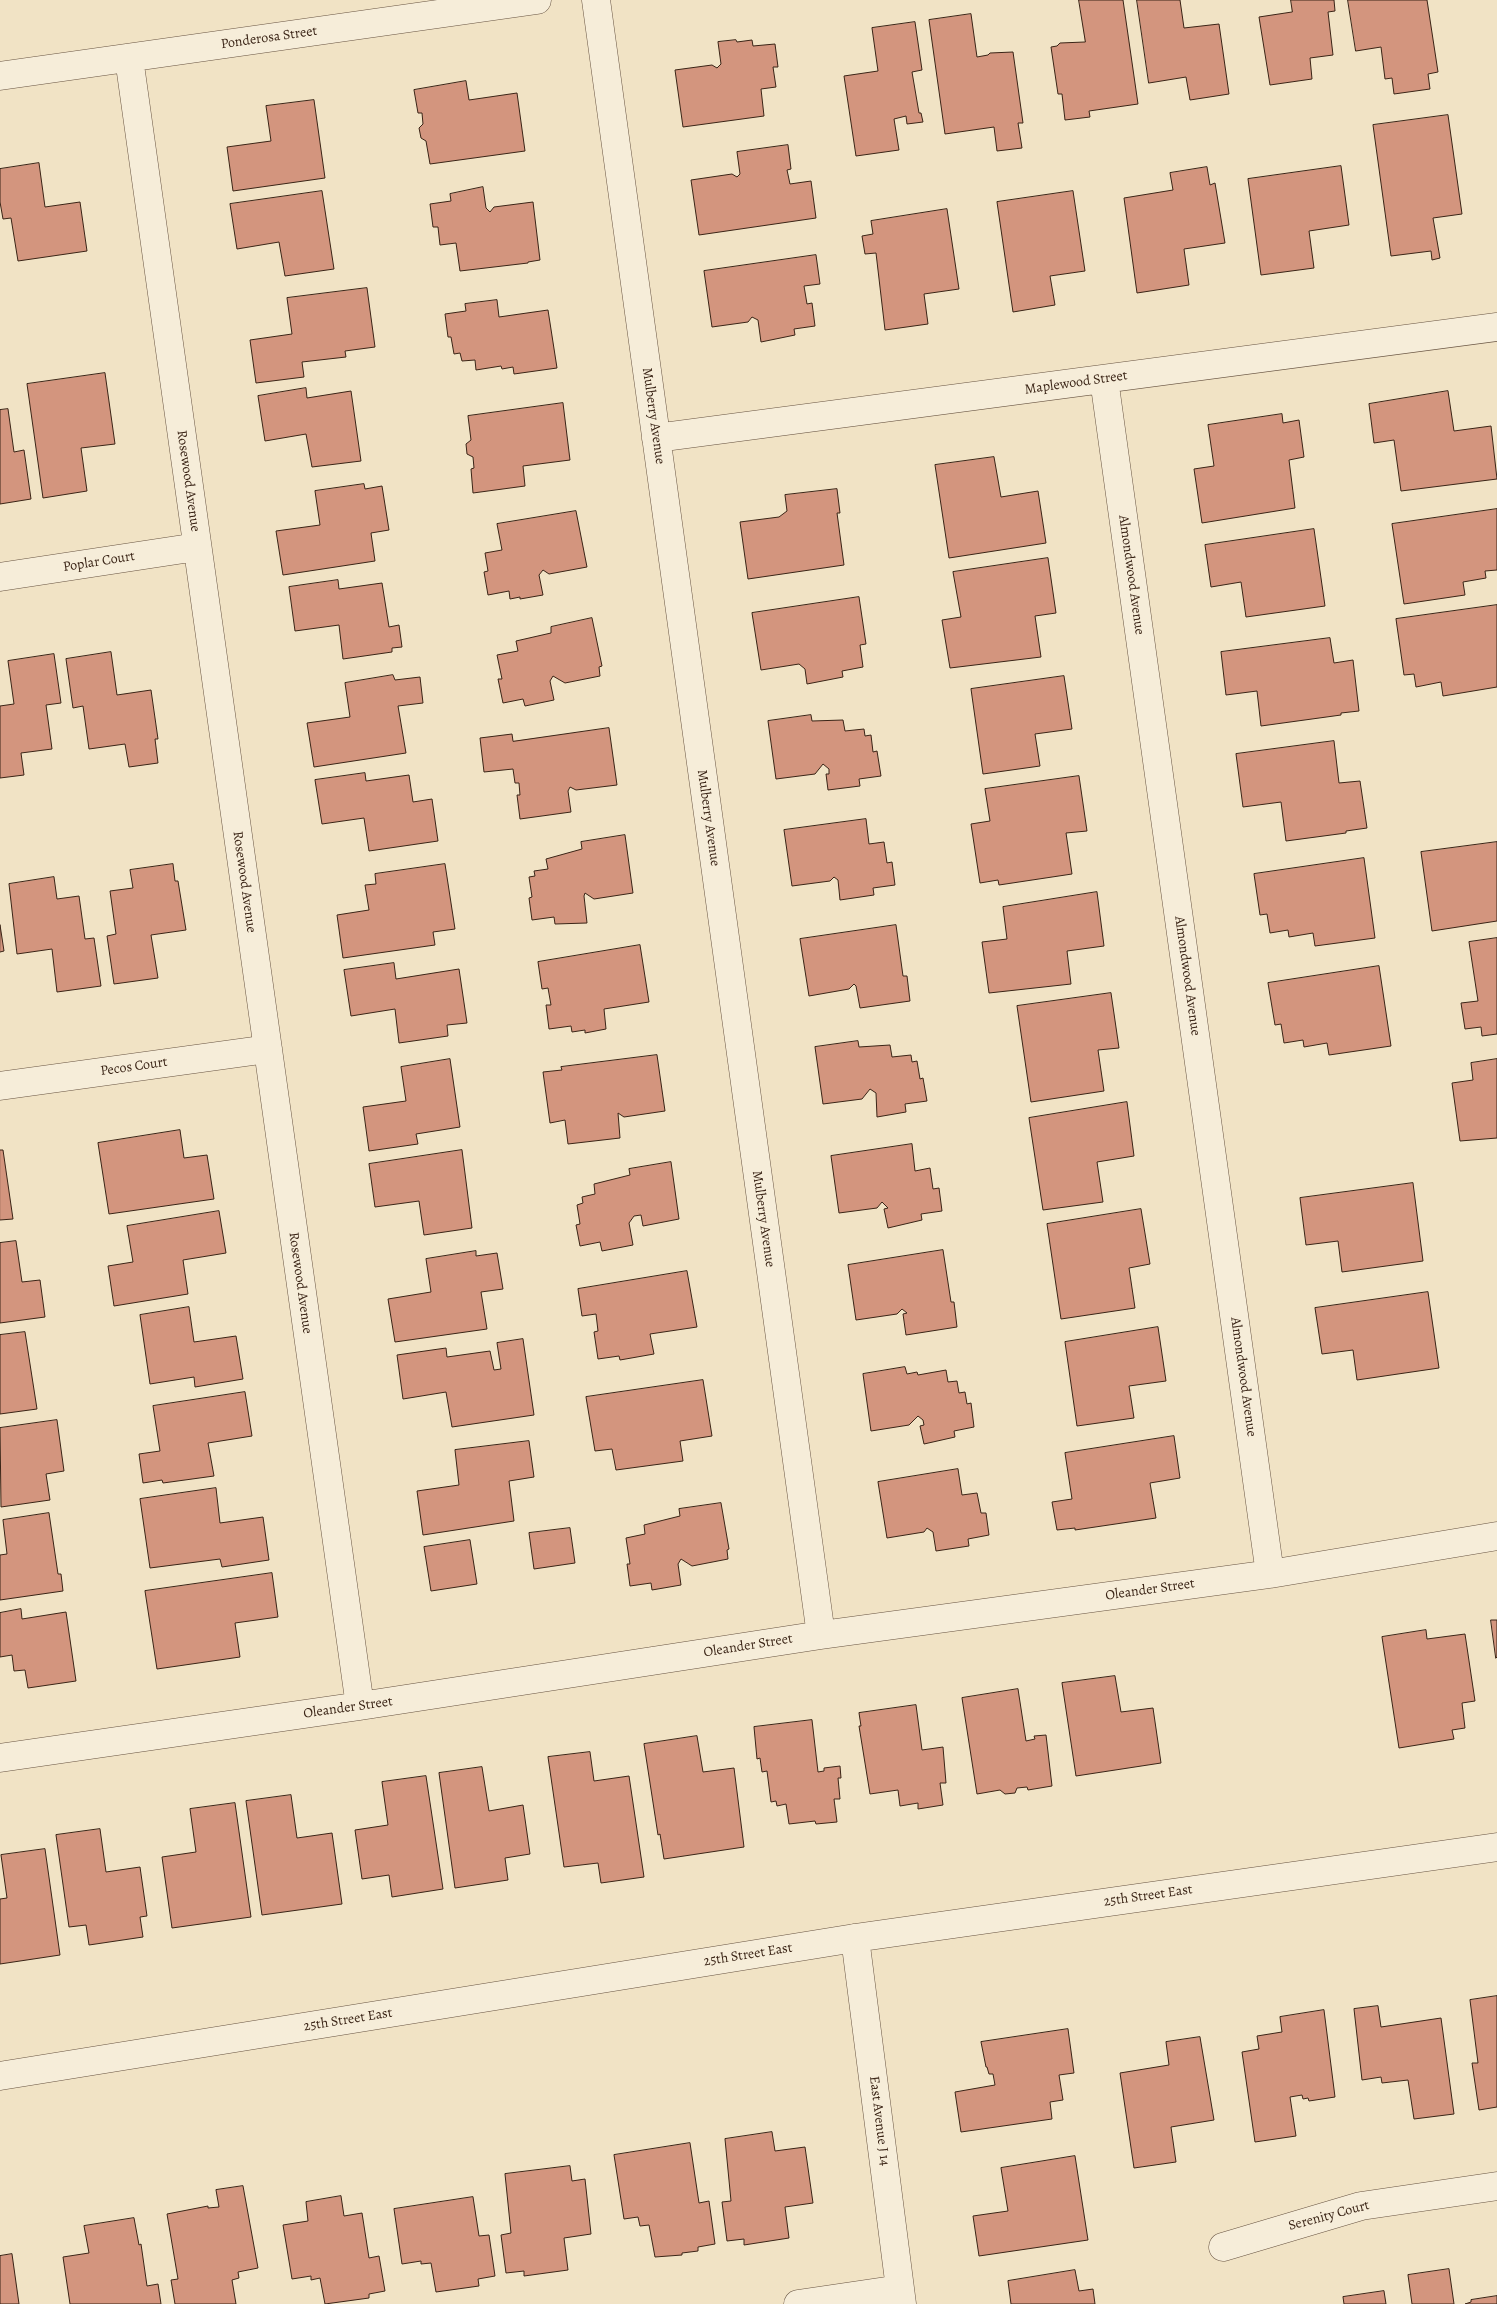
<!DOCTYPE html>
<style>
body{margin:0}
canvas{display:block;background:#f1e3c5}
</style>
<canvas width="1497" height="2304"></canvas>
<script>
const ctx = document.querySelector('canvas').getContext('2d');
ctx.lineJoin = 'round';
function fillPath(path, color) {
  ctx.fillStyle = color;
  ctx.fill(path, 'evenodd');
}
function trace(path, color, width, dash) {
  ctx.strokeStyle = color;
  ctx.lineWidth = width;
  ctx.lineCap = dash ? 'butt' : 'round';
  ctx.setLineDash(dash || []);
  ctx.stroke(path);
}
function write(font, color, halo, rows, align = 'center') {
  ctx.font = font + ' Alegreya,serif';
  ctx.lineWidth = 5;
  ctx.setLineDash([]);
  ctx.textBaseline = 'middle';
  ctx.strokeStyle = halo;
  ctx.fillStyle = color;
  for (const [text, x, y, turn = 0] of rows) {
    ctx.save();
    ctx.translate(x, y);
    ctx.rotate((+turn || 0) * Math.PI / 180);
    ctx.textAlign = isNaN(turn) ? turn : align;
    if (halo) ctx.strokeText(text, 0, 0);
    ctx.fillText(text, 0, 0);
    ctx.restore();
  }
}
const building = new Path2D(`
 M1079,0H1123L1138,104L1089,111L1090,117L1065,120L1062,94H1058L1051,47L1057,46L1060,43L1085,42Z
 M1137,0H1180L1184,28L1219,24L1229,94L1190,100L1186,77L1149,83Z
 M1291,0H1334L1335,11L1328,12L1333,55L1310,58L1312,79L1270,85L1259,17L1292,12Z
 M1348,0H1427L1438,72L1428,74L1430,89L1394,94L1392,78L1385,79L1381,47L1356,51Z
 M971,14L977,57L988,55L990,53L1013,52L1023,123H1018L1022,148L997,151L994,127L945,134L929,20Z
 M915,22L922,70L912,72L919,113H921L923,122L907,124L906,116L894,119L899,150L856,156L844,76L878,71L872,28Z
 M736,40L737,42L752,40L753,46L775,44L778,67H773L776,87L761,89L764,116L683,127L675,70L712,65L717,68L721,64L718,42Z
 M466,81L469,100L517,93L525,151L430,164L426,141L421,138L419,128L423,124L422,113H418L414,90Z
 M314,100L325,178L233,191L227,147L271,141L266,106Z
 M1448,115L1462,214L1433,218L1440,258L1432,260L1431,251L1391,256L1373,125Z
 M788,145L791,169L787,170L790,184L811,181L816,218L699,235L691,180L732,174L737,177L740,174L737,152Z
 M39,163L45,207L80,202L87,251L18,261L11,218L3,219L0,202V169Z
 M1341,166L1349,225L1309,231L1314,268L1261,275L1248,179Z
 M1207,167L1210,185L1215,183L1225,243L1184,249L1189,285L1137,293L1124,198L1173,190L1170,173Z
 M483,187L486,208L490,212L494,207L533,202L540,260L528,262V263L460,271L456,243L440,245L438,227H433L430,204L451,201L450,194Z
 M322,191L334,269L285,276L279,242L237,249L230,204Z
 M1073,191L1085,271L1050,276L1055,305L1013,312L997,202Z
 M947,209L959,289L924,294L928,324L885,330L876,253L865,254L862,236L873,234L871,221Z
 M816,255L820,284L804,286L807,304L812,303L815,326L794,329L795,335L761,342L758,320L752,317L748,322L712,327L704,271Z
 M367,288L375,347L345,351L346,357L302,362L304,377L256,383L250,340L292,334L287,298Z
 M497,300L499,317L548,310L557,368L514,374L513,367L502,369L501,366L476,370L475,360L462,361L460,353L454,354L451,337H448L445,314L466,311L465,304Z
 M105,373L115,444L81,448L87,491L43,498L27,384Z
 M306,388L307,398L351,391L361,461L312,467L306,434L265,441L258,396Z
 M1448,391L1454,431L1491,426L1497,479L1401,491L1394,440L1374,443L1369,404Z
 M563,403L570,460L523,466L525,486L473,493L471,469L474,468L473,457L467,454L466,444L471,440L468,416Z
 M8,409L14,452L24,450L31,499L0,504V410Z
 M1282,414L1283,423L1299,420L1304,457L1289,460L1295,508L1202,523L1194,469L1214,466L1208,425Z
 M994,457L1001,497L1038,491L1046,543L949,558L935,465Z
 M364,484L365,489L382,486L389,530L371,533L375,561L283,575L276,531L320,525L315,491Z
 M837,489L840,513H837L844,565L748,579L740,522L779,517L787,511L785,495Z
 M1497,509V570L1485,571L1486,578L1463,582L1465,595L1404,604L1392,524Z
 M576,511L587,567L549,574L543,570L539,575L543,595L520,599V597L510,599L509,591L488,595L484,572L488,571L485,553L502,550L497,524Z
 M1314,529L1325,606L1246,617L1241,582L1211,587L1205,545Z
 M1048,558L1056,613L1035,616L1041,657L950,668L942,620L961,617L953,572Z
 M338,580L339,589L382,583L389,627L399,625L402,647L392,648V652L343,659L339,625L295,631L289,587Z
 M859,597L866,644L860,645L863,667L842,671L843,677L807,684L805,669L799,664L761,670L752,613Z
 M1497,605V687L1443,696L1441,682L1416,687L1414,674L1404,675L1396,619Z
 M592,618L602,666L599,667L600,676L565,683L553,676L550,681L554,700L525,706L523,699L503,703L498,679H502L497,655L518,651L516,641L551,633V627Z
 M1330,638L1334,663L1353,660L1359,711L1341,713V715L1261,726L1257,691L1226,695L1221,652Z
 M111,652L117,695L151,690L158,739H155L158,763L129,767L125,744L89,749L83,706L73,708L66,659Z
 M54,654L61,703L46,705L52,749L21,753L24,775L0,778V706L14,704L8,661Z
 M393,675L395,680L420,677L423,703L398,706L406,753L314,767L307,723L350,717L345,683Z
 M1064,676L1072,729L1035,734L1040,766L983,774L971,689Z
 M811,715L812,721L843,720L845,731L864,729L865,736L871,735L873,752L877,751L881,776L859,779L860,786L828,790L826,774H829V769L823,764L815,774L776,779L768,721Z
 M609,728L617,785L576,790L570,787L568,791L571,812L520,819L517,795H520L519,783H515L513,769L484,772L480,738L512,734L513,741Z
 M1334,741L1339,783L1360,781L1367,828L1346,831V833L1286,841L1281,802L1243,807L1236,754Z
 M365,773L366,781L409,775L413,802L432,799L438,841L369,851L364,818L322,824L315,780Z
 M1079,776L1087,831L1066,833L1072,874L999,885L998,880L980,883L971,824L990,821L985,789Z
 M866,819L869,844L884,842L887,863L892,862L895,885L873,888L874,895L840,900L838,880L834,877L830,881L792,886L784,830Z
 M625,835L633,893L594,899L585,893L584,896L587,923L555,924L554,917L532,920L529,898L532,897L529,877L535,876L534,871L548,869L546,859L582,849L581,842Z
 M1497,842V921L1432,931L1421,852Z
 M1364,858L1375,938L1315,946L1313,933L1289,937L1288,930L1270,933L1267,914L1260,915L1254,874Z
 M173,864L175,881H178L186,930L151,935L158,978L114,984L107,936L116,934L110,891L133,888L130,870Z
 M445,864L455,929L433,932L435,945L343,958L337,915L369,910L365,885L376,884L375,874Z
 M54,877L57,899L79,896L85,939L94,938L101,986L57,992L52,949L17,954L9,884Z
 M1097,892L1104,946L1067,951L1071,984L989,993L982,942L1007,939L1003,907Z
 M0,925L4,951L0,952Z
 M896,925L903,976H907L910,1001L860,1008L856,986L854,984L849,989L809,996L800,939Z
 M1497,938V1034L1482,1036L1481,1027L1465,1029L1461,1003L1478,1001L1469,942Z
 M640,945L649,1002L604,1009L606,1029L585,1033V1030L572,1032L571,1026L549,1029L546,1005H551L548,988L542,989L538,962Z
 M394,963L396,979L459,969L467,1023L447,1025L448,1036L399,1043L395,1009L351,1016L344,970Z
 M1379,966L1391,1046L1329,1055L1327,1043L1304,1047L1303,1040L1284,1043L1281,1024L1275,1025L1268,983Z
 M1111,993L1119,1048L1098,1050L1104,1091L1031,1102L1017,1006Z
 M858,1041L859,1047L890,1045L892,1057L911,1055L912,1062L917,1061L920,1079L923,1078L927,1101L905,1104L906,1112L877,1117L876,1093L870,1089L862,1099L823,1104L815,1047Z
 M657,1055L665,1111L624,1117L618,1113L620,1138L568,1144L565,1120L550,1123L543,1072L562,1070L561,1067Z
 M450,1059L460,1127L416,1134L418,1144L369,1151L363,1107L406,1101L401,1067Z
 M1497,1059V1138L1460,1141L1452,1083L1473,1080L1471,1063Z
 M1127,1102L1134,1156L1097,1162L1103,1202L1043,1210L1029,1118Z
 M180,1130L184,1158L207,1155L214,1199L109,1214L98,1143Z
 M912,1144L915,1171L930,1168L933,1189L939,1188L942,1211L921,1214L922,1220L888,1228L884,1209L888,1208L882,1202L877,1208L839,1213L831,1156Z
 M0,1150H3L13,1219L0,1220Z
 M462,1150L472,1228L424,1235L419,1201L375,1207L369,1164Z
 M671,1162L679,1219L643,1226L641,1215L634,1216L629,1223L633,1245L602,1251L600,1242L580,1246L576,1225L580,1224L577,1205L583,1203L582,1197L595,1194L594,1184L630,1175L629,1169Z
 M1413,1183L1423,1261L1342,1272L1338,1241L1306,1245L1300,1198Z
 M1141,1209L1150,1264L1129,1268L1135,1308L1061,1319L1047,1224Z
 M219,1211L226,1253L183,1260L188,1294L114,1306L108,1266L133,1262L127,1226Z
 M16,1241L22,1282L40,1280L45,1317L0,1323V1243Z
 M943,1250L951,1302H954L957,1327L906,1335L903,1314L907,1313L902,1309L897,1314L856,1320L848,1265Z
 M476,1251V1256L497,1253L503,1289L481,1292L487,1329L395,1342L388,1299L431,1292L426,1259Z
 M687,1271L697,1327L650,1334L654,1354L620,1360L619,1356L598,1359L594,1332L598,1331L596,1314L582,1316L578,1289Z
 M1428,1292L1439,1368L1357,1380L1353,1350L1322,1354L1315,1308Z
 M189,1307L194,1342L236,1336L243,1379L195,1387L194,1377L150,1384L140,1315Z
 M1158,1327L1166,1381L1129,1386L1134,1418L1077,1426L1065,1342Z
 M25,1332L37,1409L0,1414V1335Z
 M523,1339L534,1415L452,1427L446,1392L403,1399L397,1355L446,1348L447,1357L490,1351L494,1370L501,1369L497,1343Z
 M905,1367L907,1374L917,1372L918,1375L946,1370L948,1382L957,1381L959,1393L965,1392L967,1404L971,1403L974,1427L954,1431L955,1437L924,1444L920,1426L924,1425L923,1420L918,1416L909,1425L871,1431L863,1374Z
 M703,1380L712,1436L680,1441L683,1461L616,1470L612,1449L595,1451L586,1397Z
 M245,1392L252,1436L208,1443L214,1476L163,1483L162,1480L143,1483L139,1454L160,1451L153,1406Z
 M57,1420L64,1471L46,1474L50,1500L1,1507L0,1428Z
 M1174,1436L1180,1478L1150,1483L1156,1518L1075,1530V1528L1057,1530L1052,1502L1072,1499L1065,1453Z
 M529,1441L534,1477L509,1481L514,1521L423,1535L417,1491L459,1485L455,1450Z
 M958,1469L962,1495L977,1493L981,1513H986L989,1535L968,1539L969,1546L936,1551L933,1532L927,1528L924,1532L887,1538L878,1482Z
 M216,1488L220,1523L263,1517L269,1560L222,1567L220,1559L150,1568L140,1499Z
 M721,1503L729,1549L727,1550L728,1559L692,1566L681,1559L678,1564L681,1585L652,1590L651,1583L630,1586L627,1564H630L626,1538L645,1534L644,1525L680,1516L679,1509Z
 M49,1513L58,1574H61L63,1591L0,1600V1555L7,1554L3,1520Z
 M570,1528L575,1563L534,1569L529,1533Z
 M470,1540L477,1584L431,1591L424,1547Z
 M272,1573L278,1617L235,1623L240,1657L157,1669L145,1591Z
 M21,1609L22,1619L66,1612L76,1681L28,1688L25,1670L14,1671L12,1655L0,1657V1613Z
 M1491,1620H1497V1657L1496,1658Z
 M1426,1630L1427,1639L1465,1634L1475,1701L1462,1703L1465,1728L1452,1730L1454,1739L1399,1748L1382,1637Z
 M1115,1676L1121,1712L1153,1708L1161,1763L1076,1776L1062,1683Z
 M1018,1689L1026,1741L1035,1739L1034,1736L1046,1735L1052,1786L1028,1790L1027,1787L1017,1788L1015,1793L1005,1794L1000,1790L977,1794L962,1698Z
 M916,1705L922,1750L943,1747L946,1783H940L943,1805L918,1809V1803L900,1806L898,1790L870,1794L859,1726H861L859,1713Z
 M812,1720L818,1772L824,1771V1768L840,1766L841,1778H838L840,1799H834L837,1822L816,1824L815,1821L789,1824L786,1804L777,1806L776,1801L771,1802L767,1771L762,1772L760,1758L757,1759L754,1727Z
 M697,1736L703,1772L734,1768L744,1847L664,1859L660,1834L658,1835L644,1744Z
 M590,1752L594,1781L629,1776L644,1877L601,1883L598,1863L564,1867L548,1757Z
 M482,1767L489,1811L523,1805L530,1854L505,1858L508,1880L455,1888L439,1773Z
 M426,1776L443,1889L392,1897L389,1875L362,1879L355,1830L388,1825L382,1782Z
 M291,1795L297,1838L332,1833L342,1904L262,1915L246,1801Z
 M235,1803L251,1917L172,1928L162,1857L196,1852L190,1809Z
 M100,1829L106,1872L140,1867L147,1916L140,1917L143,1937L89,1945L86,1925L69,1927L56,1835Z
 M45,1849L60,1955L0,1964V1899L7,1898L1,1855Z
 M1497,1996V2107L1479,2110L1472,2063H1478L1470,2000Z
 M1378,2006L1381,2027L1441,2018L1454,2114L1414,2119L1408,2080L1382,2083L1381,2077L1362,2080L1354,2009Z
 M1324,2010L1335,2097L1309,2101L1308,2098L1303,2099L1302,2095L1290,2097L1296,2136L1255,2142L1242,2052L1259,2049L1257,2036L1282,2032L1280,2017Z
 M1068,2029L1074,2073L1059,2075L1063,2100L1050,2102L1052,2119L961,2132L955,2092L995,2085L993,2074H989L987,2067H986L981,2042Z
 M1200,2037L1214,2120L1171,2127L1176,2162L1134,2168L1120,2073L1169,2065L1166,2042Z
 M772,2132L775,2151L805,2147L813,2203L785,2207L789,2238L744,2245V2239L727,2241L722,2202L731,2201L725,2139Z
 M690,2143L699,2203L709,2201L715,2244L698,2247V2251L682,2253V2255L655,2257L649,2225L640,2226L638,2217L624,2219L614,2155Z
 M1075,2156L1088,2240L979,2256L973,2216L1008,2211L1001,2168Z
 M570,2166L572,2181L585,2179L591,2234L564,2238L568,2270L524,2276V2271L506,2273L501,2235L511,2233L505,2174Z
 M243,2186L258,2268L238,2272L239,2278L232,2280L236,2304H175L171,2280L178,2279L167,2214L208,2206V2208L219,2207L216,2190Z
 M341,2196L344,2216L362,2213L369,2258L379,2256L385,2291L369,2294V2298L325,2304L320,2278L311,2280V2276L292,2279L283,2225L308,2221L306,2202Z
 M473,2197L479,2236L489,2235L495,2276L478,2279L479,2286L436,2292L431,2263L421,2264V2261L402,2264L394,2209Z
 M134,2218L139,2245L141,2244L147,2286L158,2284L161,2304H70L63,2257L89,2253L84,2226Z
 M12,2254L19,2304H0V2256Z
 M1449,2269L1454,2304H1412L1408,2275Z
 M1075,2270L1079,2291L1093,2289L1095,2304H1011L1008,2281Z
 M1384,2291L1386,2304H1344L1343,2297Z
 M1497,2296V2304H1465L1471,2302V2300Z`);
const minor = new Path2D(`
 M596,0L821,1635
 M129,58L360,1706
 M0,76L537,0
 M1104,379L1270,1574
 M656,438L1497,327
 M0,577L197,547
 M0,1086L268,1049
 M0,1758L360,1706L821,1635L1270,1574L1497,1536
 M855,1938L902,2304
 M0,2076L855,1938L1497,1847
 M1223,2247L1361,2206L1497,2186
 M798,2304L900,2289`);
const streetNames = [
 ["Ponderosa Street",269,38,-8],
 ["Maplewood Street",1076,383,-8],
 ["Mulberry Avenue",653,416,82],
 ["Rosewood Avenue",188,481,82],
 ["Poplar Court",99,562,-9],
 ["Almondwood Avenue",1131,575,82],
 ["Mulberry Avenue",708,818,82],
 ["Rosewood Avenue",244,882,82],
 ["Almondwood Avenue",1187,976,82],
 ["Pecos Court",134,1067,-8],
 ["Mulberry Avenue",763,1219,82],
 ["Rosewood Avenue",300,1283,82],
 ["Almondwood Avenue",1243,1377,82],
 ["Oleander Street",1150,1590,-8],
 ["Oleander Street",748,1646,-9],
 ["Oleander Street",348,1708,-8],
 ["25th Street East",1148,1896,-8],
 ["25th Street East",748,1955,-9],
 ["25th Street East",348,2020,-9],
 ["East Avenue J 14",879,2121,83],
 ["Serenity Court",1329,2216,-15]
];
fillPath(building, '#d3957e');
trace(building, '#3a2416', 1);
trace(minor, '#685442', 29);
trace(minor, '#f6edd9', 28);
write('14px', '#3a2416', '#f6edd9', streetNames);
</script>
